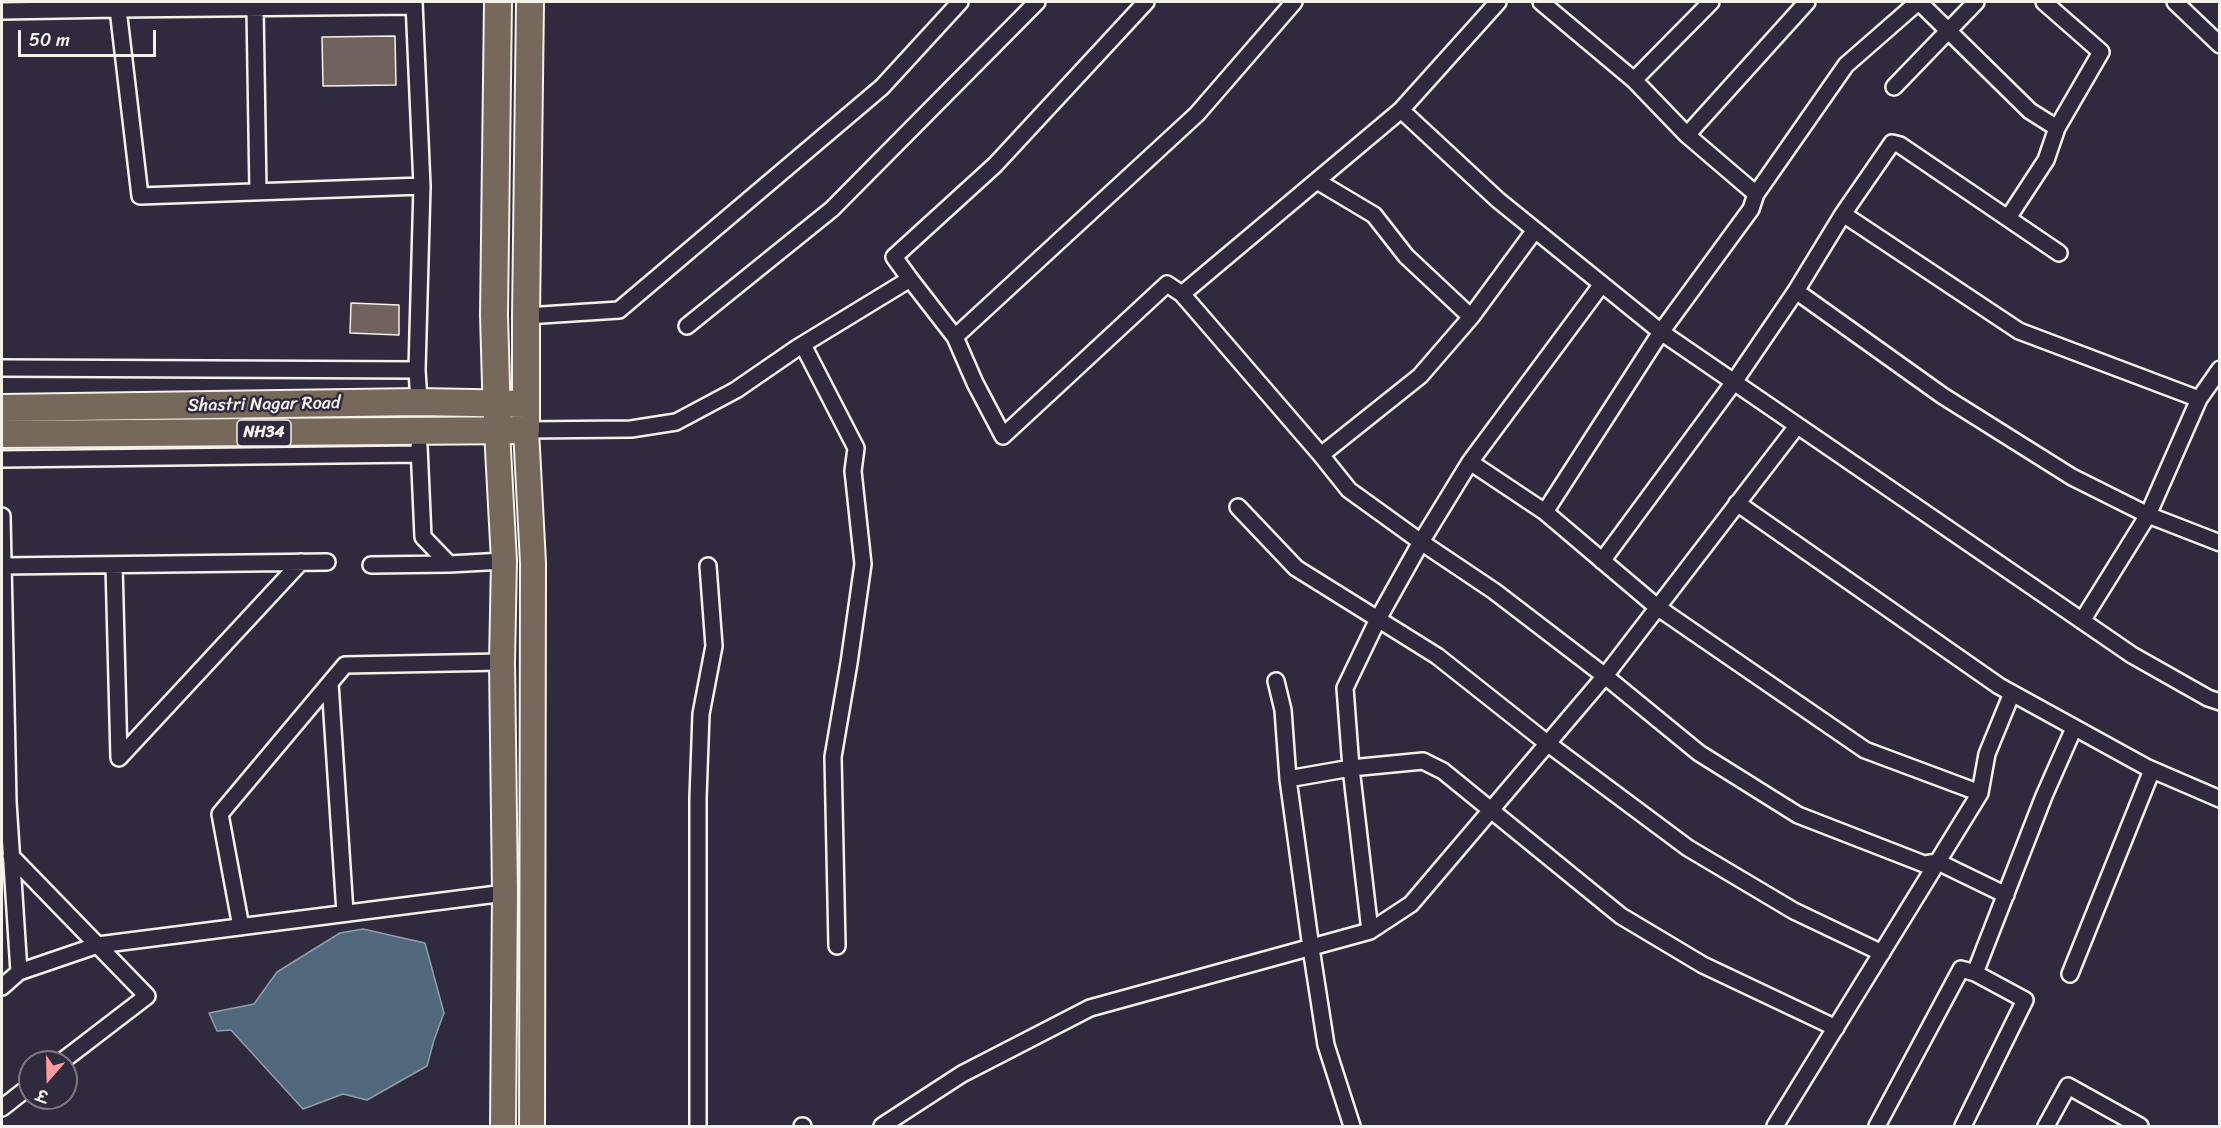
<!DOCTYPE html>
<meta charset="utf-8">
<style>
body{margin:0}
#map{position:relative;width:2221px;height:1128px;overflow:hidden;background:#2f2a3d;font-family:Sriracha,"Playpen Sans Deva",sans-serif}
canvas{display:block}
.frame{position:absolute;inset:0;border:3px solid #f4f1e8;pointer-events:none}
.north{position:absolute;left:18px;top:1050px;width:60px;height:60px;box-sizing:border-box;background:#2f2a3d;border:2px solid #7e7a81;border-radius:50%;rotate:200deg;font-size:16px;font-weight:700;line-height:24px;text-align:center;color:#f4f1e8}
.north::after{content:'';display:block;margin:auto;width:21px;height:27px;background:#ff9aa2;clip-path:polygon(50% 0,100% 100%,50% 72%,0 100%)}
.scale{position:absolute;left:18px;top:30px;width:138px;height:27px;box-sizing:border-box;border:3px solid #f4f1e8;border-top:0;padding-left:8px;font-size:18px;line-height:21px;white-space:nowrap;color:#f4f1e8;-webkit-text-stroke:4px #2f2a3d;paint-order:stroke}
</style>
<div id="map">
<canvas width="2221" height="1128"></canvas>
<div class="frame"></div>
<div class="north">उ</div>
<div class="scale">50 m</div>
</div>
<script>
const ctx = document.querySelector('canvas').getContext('2d');
ctx.lineJoin = 'round';
function fillPath(path, color) {
  ctx.fillStyle = color;
  ctx.fill(path, 'evenodd');
}
function trace(path, color, width, dash) {
  ctx.strokeStyle = color;
  ctx.lineWidth = width;
  ctx.lineCap = dash ? 'butt' : 'round';
  ctx.setLineDash(dash || []);
  ctx.stroke(path);
}
function write(font, color, halo, rows, align = 'center') {
  ctx.font = font + ' Sriracha,sans-serif';
  ctx.lineWidth = 5;
  ctx.setLineDash([]);
  ctx.textBaseline = 'middle';
  ctx.strokeStyle = halo;
  ctx.fillStyle = color;
  for (const [text, x, y, turn = 0] of rows) {
    ctx.save();
    ctx.translate(x, y);
    ctx.rotate((+turn || 0) * Math.PI / 180);
    ctx.textAlign = isNaN(turn) ? turn : align;
    if (halo) ctx.strokeText(text, 0, 0);
    ctx.fillText(text, 0, 0);
    ctx.restore();
  }
}
const water = new Path2D(`
 M363,929L425,943L444,1013L434,1040L427,1066L367,1100L343,1094L303,1109L231,1030L217,1031L209,1013L254,1004L277,972L340,933Z`);
const building = new Path2D(`
 M395,36L396,85L323,86L322,37Z
 M351,303L399,305V335L350,333Z`);
const minor = new Path2D(`
 M1541,2L1634,80L1687,135L1756,194
 M1919,2L2030,111L2057,128
 M2175,2L2220,45
 M414,6L118,9L140,196L422,186
 M255,8L258,192
 M2,11L118,9V2
 M1634,80L1711,2
 M1894,87L1976,2
 M1401,110L1498,200L1661,332L2132,655L2208,698L2220,702
 M1687,135L1807,2
 M1317,181L1374,215L1406,256L1471,317
 M1843,214L2019,331L2199,399
 M2008,218L2046,160L2057,128L2101,52L2044,2
 M1535,230L1471,317L1420,376L1321,455L1349,490L1421,542L1494,591L1605,676L1699,753L1798,815L1924,864L1938,862L2006,895
 M910,279L894,257L995,165L1146,2
 M1796,291L1943,396L2072,477L2148,515L2220,543
 M1182,294L1401,110L1498,2
 M526,316L619,310L882,87L960,2
 M687,326L832,209L1037,2
 M955,337L1197,114L1294,2
 M803,345L856,448L853,471L863,564L849,663L833,757L837,946
 M2,368L417,370L422,186L414,2
 M417,370L419,402
 M526,430L631,429L676,422L736,390L797,348L910,279L955,337L975,383L1003,436L1167,284L1182,294L1321,455
 M419,446L423,537L449,564
 M2,459L419,454
 M1470,462L1545,512L1657,607L1865,750L1980,793
 M1737,503L1999,686L2148,768L2220,799
 M1238,507L1296,568L1437,656L1547,743L1688,848L1794,911L1882,953
 M1545,512L1661,332L1751,209L1756,194L1846,65L1918,2
 M2,516L8,802L19,972L2,987
 M1602,561L1734,382L1796,291L1843,214L1892,143L1900,145L2059,253
 M114,565L119,758L301,562
 M371,565L449,564L504,561
 M3,566L327,562
 M2082,621L2148,515L2199,399L2220,369
 M1276,681L1283,710L1288,779L1311,948L1326,1045L1352,1126
 M330,683L345,913
 M1288,779L1351,768L1423,761L1443,771L1621,916L1703,965L1836,1028
 M11,856L147,996L61,1062
 M241,927L220,814L345,665L502,662
 M1370,931L1351,768L1345,688L1378,619L1421,542L1470,462L1602,284
 M19,972L98,945L505,893
 M2070,974L2152,770
 M2,1108L30,1086
 M698,1126V798L701,714L714,646L708,566
 M802,1126H803
 M882,1126L962,1074L1090,1008L1370,931L1411,904L1605,676L1797,426
 M1775,1126L1980,793L1987,754L2012,693
 M1877,1126L1961,969L1975,973L2044,796L2074,728
 M1963,1126L2025,1000L1975,973
 M2046,1126L2068,1086L2140,1126`);
const primary = new Path2D(`
 M526,430L533,563L532,1126
 M497,431L504,561L502,662L505,893L503,1126`);
const trunk = new Path2D(`
 M2,408L419,402L525,404
 M497,419L494,315L498,2
 M2,434L526,430V316L530,2`);
const shields = [
 [264,433,54]
];
const shieldNames = [
 ["NH34",264,433]
];
const streetNames = [
 ["Shastri Nagar Road",264,405,-1]
];
fillPath(water, '#51687c');
trace(water, '#929fa7', 1.5);
fillPath(building, '#70635f');
trace(building, '#f4f1e8', 1.5);
trace(minor, '#f4f1e8', 20);
trace(primary, '#f4f1e8', 28);
trace(trunk, '#f4f1e8', 30);
trace(minor, '#2f2a3d', 15);
trace(primary, '#76695c', 24);
trace(trunk, '#76695c', 26);
for (const [x, y, w] of shields) {
  const box = new Path2D();
  box.roundRect(x - w / 2, y - 13, w, 26, 4.5);
  ctx.fillStyle = '#2f2a3d';
  ctx.fill(box);
  trace(box, '#f4f1e8', 1.5);
}
write('bold 16px', '#f4f1e8', null, shieldNames);
write('18px', '#f4f1e8', '#2f2a3d', streetNames);
</script>
